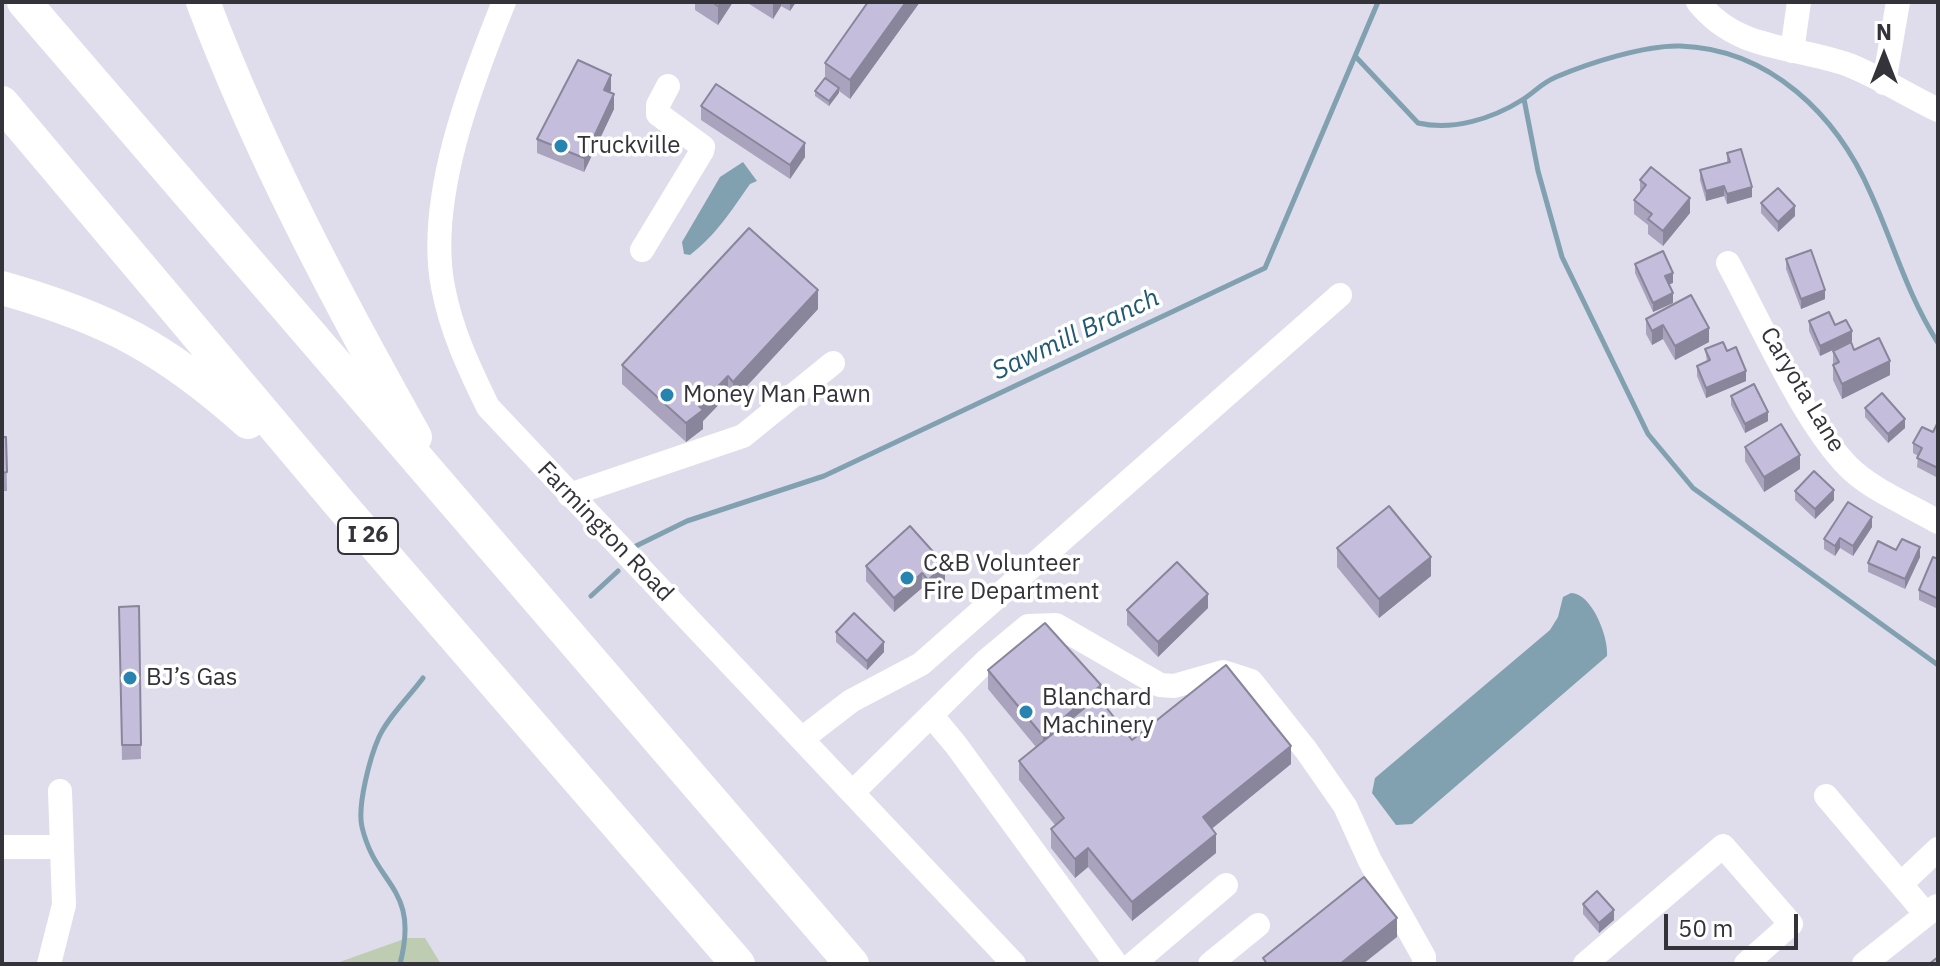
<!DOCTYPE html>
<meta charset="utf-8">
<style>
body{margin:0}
#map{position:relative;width:1940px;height:966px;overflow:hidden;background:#dfdcec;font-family:"IBM Plex Sans",sans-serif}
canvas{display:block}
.frame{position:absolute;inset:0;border:4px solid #343339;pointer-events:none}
.north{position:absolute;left:1844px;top:16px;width:80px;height:80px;-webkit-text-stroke:6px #fff;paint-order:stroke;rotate:0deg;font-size:22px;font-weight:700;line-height:32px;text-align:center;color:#343339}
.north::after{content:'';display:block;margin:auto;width:28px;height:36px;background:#343339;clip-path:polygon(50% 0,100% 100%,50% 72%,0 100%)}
.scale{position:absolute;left:1664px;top:914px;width:134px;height:36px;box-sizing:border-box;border:4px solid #343339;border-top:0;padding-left:10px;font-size:24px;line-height:28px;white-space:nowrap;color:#343339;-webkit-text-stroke:6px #fff;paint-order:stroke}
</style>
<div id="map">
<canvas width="1940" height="966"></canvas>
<div class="frame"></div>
<div class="north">N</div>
<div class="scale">50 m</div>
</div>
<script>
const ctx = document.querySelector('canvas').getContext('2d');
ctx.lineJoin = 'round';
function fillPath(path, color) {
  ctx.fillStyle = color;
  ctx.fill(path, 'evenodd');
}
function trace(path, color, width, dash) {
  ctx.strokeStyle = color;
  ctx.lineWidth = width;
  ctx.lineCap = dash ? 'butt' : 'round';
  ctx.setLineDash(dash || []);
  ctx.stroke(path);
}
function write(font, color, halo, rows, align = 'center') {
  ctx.font = font + ' "IBM Plex Sans",sans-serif';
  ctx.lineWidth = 7;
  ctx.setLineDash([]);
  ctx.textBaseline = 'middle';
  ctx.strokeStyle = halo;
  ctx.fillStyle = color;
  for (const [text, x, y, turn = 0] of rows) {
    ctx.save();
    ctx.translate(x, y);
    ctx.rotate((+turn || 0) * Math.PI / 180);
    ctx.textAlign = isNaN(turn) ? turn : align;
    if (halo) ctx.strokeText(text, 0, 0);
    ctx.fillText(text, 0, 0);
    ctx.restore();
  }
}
const green = new Path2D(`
 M407,938H425L441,964H334Z`);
const water = new Path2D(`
 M743,162L757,181L750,184C731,211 717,234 690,255L684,254L682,242L720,177Z
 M1571,593C1592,593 1609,638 1607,656L1412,824L1396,825L1372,793L1375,778L1550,630L1558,617L1563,597Z`);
const stream = new Path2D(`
 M1355,56L1418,123C1452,131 1492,119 1522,100C1535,92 1540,84 1556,77C1589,63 1645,45 1680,46C1770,49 1837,115 1871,194C1895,247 1906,292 1938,343
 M1524,99L1538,171L1562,257L1648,434L1693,488L1938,665
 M636,546L687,521L824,476L1265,268L1378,2
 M591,596L618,571
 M400,964C420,887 376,887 362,827C357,806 370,757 379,737C388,717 409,697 423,678`);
const minor = new Path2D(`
 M504,2C471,83 426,199 443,287C451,330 469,368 488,407L1014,964
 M1698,2C1738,52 1793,45 1849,65C1879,77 1909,96 1938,110
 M1792,51L1799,2
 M1884,83L1898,2
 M642,250L702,151L703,147L658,114V105L668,86
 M1728,263C1760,321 1807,430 1854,472C1877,492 1911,506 1938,522
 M569,495L743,436L833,363
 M931,715L956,745L1116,964
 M803,738L851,701L921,664L1340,295
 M854,791L986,661L1028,626L1056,625L1160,685L1174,686L1223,672L1251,681L1306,750L1345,806L1370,861L1424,957V964
 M1826,796L1925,913
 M2,847H61
 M1902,883L1938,849
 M49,964L64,905L60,791
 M1133,964L1226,885
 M1210,964L1258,925
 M1585,964L1723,846L1791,924L1746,964
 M1864,964L1937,906`);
const highway = new Path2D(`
 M24,2L852,964
 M203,2C260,153 336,296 415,437
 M2,103L340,504L738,964
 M2,288C108,318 165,348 248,422`);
const wall = new Path2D(`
 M695,2H733L718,25L695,10Z
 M746,2H796L790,11L781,6L773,19Z
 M868,2H920L850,99L839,91L829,106L815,96V91L825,79V63Z
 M611,90L610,92L614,109L584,172L537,153V139Z
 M701,106L805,157L790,179L701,120Z
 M1727,153L1752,197L1727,204L1724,196L1706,201L1700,180V170L1727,162Z
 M1640,180L1690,213L1663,246L1648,234V225L1634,214V200L1640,192Z
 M1761,203L1795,216L1778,232L1761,213Z
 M1786,259L1825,299L1801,309L1786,269Z
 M1635,264L1673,283L1669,284L1673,303L1653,312L1635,273Z
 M818,309L733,401L728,395L703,421V429L686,442L622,384V365Z
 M1646,319L1709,342L1675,360L1663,339L1652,345L1646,334Z
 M1809,321L1835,325L1852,341L1820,356L1809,331Z
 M1705,349L1727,351L1746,381L1706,398L1697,376V366L1707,362Z
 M1854,350L1890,375L1842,399L1833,380V351Z
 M1731,396L1768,421L1745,433L1731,405Z
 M1865,408L1905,428L1888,443L1865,417Z
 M1938,422V478L1917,467L1918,456L1913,453V443L1933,432Z
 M2,437H6L7,491H2Z
 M1745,447L1800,469L1764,492L1745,461Z
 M1795,491L1834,500L1815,519L1795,500Z
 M910,526L945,580L928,595L922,588L894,612L866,581V566Z
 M1872,527L1853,556L1840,548L1835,556L1824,549V539Z
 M1337,548L1431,576L1379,618L1337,567Z
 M1896,550L1920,557L1905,589L1868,572V563Z
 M1938,559V609L1919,600V590Z
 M139,606L141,759L122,760L119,607Z
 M1208,608L1158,657L1127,625V610Z
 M836,632L884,652L867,670L836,642Z
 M988,670L1101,702L1132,740L1291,764L1212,828L1216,853L1132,921L1088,867L1075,878L1051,848V829L1055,825L1019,780V761L1036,747L988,689Z
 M1583,904L1614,920L1599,933L1583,914Z`);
const shadedWall = new Path2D(`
 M721,2H733L718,25V6Z
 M773,2H781V6L773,19Z
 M790,2H796L790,11Z
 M906,2H920L850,99V80Z
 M611,75V90L604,104V90Z
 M839,88V93L829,106V101Z
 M614,94V109L584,172V158Z
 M805,143V157L790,179V165Z
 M1724,186V196L1706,201V191Z
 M1752,187V197L1727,204V194Z
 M1690,198V213L1663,246V231Z
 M1795,206V216L1778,232V222Z
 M1673,273V283L1665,286V276Z
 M818,290V309L733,401V382Z
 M1825,290V299L1801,309V299Z
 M1673,293V303L1653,312V303Z
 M1663,325V339L1652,345V331Z
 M1709,328V342L1675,360V346Z
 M1852,331V341L1820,356V346Z
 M1890,361V375L1842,399V384Z
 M1746,371V381L1706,398V388Z
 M728,376V395L703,421V429L686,442V423Z
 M1768,412V421L1745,433V424Z
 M1905,419V428L1888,443V434Z
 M1800,455V469L1764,492V477Z
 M1834,490V500L1815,519V509Z
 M1872,517V527L1853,556V546Z
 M1840,538V548L1835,556V546Z
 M1920,547V557L1905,589V579Z
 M1431,557V576L1379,618V599Z
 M945,565V580L928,595V580Z
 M922,573V588L894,612V598Z
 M1208,594V608L1158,657V642Z
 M884,642V652L867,670V661Z
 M1101,685V704L1043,755V736Z
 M1291,746V764L1203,836V817Z
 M1216,834V853L1132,921V902Z
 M1088,848V867L1075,878V859Z
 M1614,910V920L1599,933V923Z
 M1397,918V937L1363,964H1340Z`);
const building = new Path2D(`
 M712,2H721L718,6Z
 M868,2H906L850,80L825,63Z
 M578,60L611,75L604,90L614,94L584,158L537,139Z
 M825,78L839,88L829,101L815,91Z
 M716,84L805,143L790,165L701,106Z
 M1741,149L1752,187L1727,194L1724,186L1706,191L1700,170L1730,162L1727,153Z
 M1651,167L1690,198L1663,231L1648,219L1652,214L1634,200L1646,185L1640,180Z
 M1778,188L1795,206L1778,222L1761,203Z
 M749,228L818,290L733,382L728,376L699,406L703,410L686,423L622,365Z
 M1811,250L1825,290L1801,299L1786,259Z
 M1663,251L1673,273L1665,276L1673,293L1653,303L1635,264Z
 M1691,295L1709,328L1675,346L1663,325L1652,331L1646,319Z
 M1829,312L1835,325L1846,320L1852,331L1820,346L1809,321Z
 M1879,338L1890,361L1842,384L1833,365L1839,362L1833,351L1851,342L1854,350Z
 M1723,342L1727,351L1736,347L1746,371L1706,388L1697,366L1710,360L1705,349Z
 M1754,384L1768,412L1745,424L1731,396Z
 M1882,393L1905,419L1888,434L1865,408Z
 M1938,422V468L1917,458L1922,448L1913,443L1922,427L1933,432Z
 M1781,424L1800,455L1764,477L1745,447Z
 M2,437H6L7,472L2,473Z
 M1814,471L1834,490L1815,509L1795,491Z
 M1848,502L1872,517L1853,546L1840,538L1835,546L1824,539Z
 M1389,506L1431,557L1379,599L1337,548Z
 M910,526L945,565L928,580L922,573L894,598L866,566Z
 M1902,539L1920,547L1905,579L1868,563L1878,541L1896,550Z
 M1933,557L1938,559V599L1919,590Z
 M1177,562L1208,594L1158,642L1127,610Z
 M139,606L141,745H122L119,607Z
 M854,613L884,642L867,661L836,632Z
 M1045,623L1101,685L1043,736L988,670Z
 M1226,665L1291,746L1203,817L1216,834L1132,902L1088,848L1075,859L1051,829L1064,818L1019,761L1098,697L1132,740Z
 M1364,877L1397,918L1340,964H1267L1263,958Z
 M1597,891L1614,910L1599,923L1583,904Z
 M1938,957V964H1929Z`);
const markers = [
 [561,146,8,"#2784b1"],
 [667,395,8,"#2784b1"],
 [907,578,8,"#2784b1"],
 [130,678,8,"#2784b1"],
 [1026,712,8,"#2784b1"]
];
const shields = [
 [368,536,60]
];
const shieldNames = [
 ["I 26",368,536]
];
const poiNames = [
 ["Truckville",577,146],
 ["Money Man Pawn",683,395],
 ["C&B Volunteer",923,564],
 ["Fire Department",923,592],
 ["BJ’s Gas",146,678],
 ["Blanchard",1042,698],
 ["Machinery",1042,726]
];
const streetNames = [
 ["Caryota Lane",1802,390,59],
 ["Farmington Road",605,532,46]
];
const waterNames = [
 ["Sawmill Branch",1076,335,-25]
];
fillPath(green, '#becdb1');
fillPath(water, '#81a1b1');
trace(stream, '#81a1b1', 5);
trace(minor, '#fff', 24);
trace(highway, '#fff', 34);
fillPath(wall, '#a9a3bd');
fillPath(shadedWall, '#89859a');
fillPath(building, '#c4bedc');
trace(building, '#89859a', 2);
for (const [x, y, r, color] of markers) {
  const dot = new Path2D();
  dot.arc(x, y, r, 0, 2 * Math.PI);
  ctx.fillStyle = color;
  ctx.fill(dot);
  trace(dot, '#fff', 3);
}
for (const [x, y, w] of shields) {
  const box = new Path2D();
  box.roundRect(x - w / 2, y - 18, w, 36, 6);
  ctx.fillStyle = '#fff';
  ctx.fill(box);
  trace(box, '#343339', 2);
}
write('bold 22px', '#343339', null, shieldNames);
write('24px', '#343339', '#fff', poiNames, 'left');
write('24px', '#343339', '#fff', streetNames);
write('italic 26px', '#1f5872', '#fff', waterNames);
</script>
